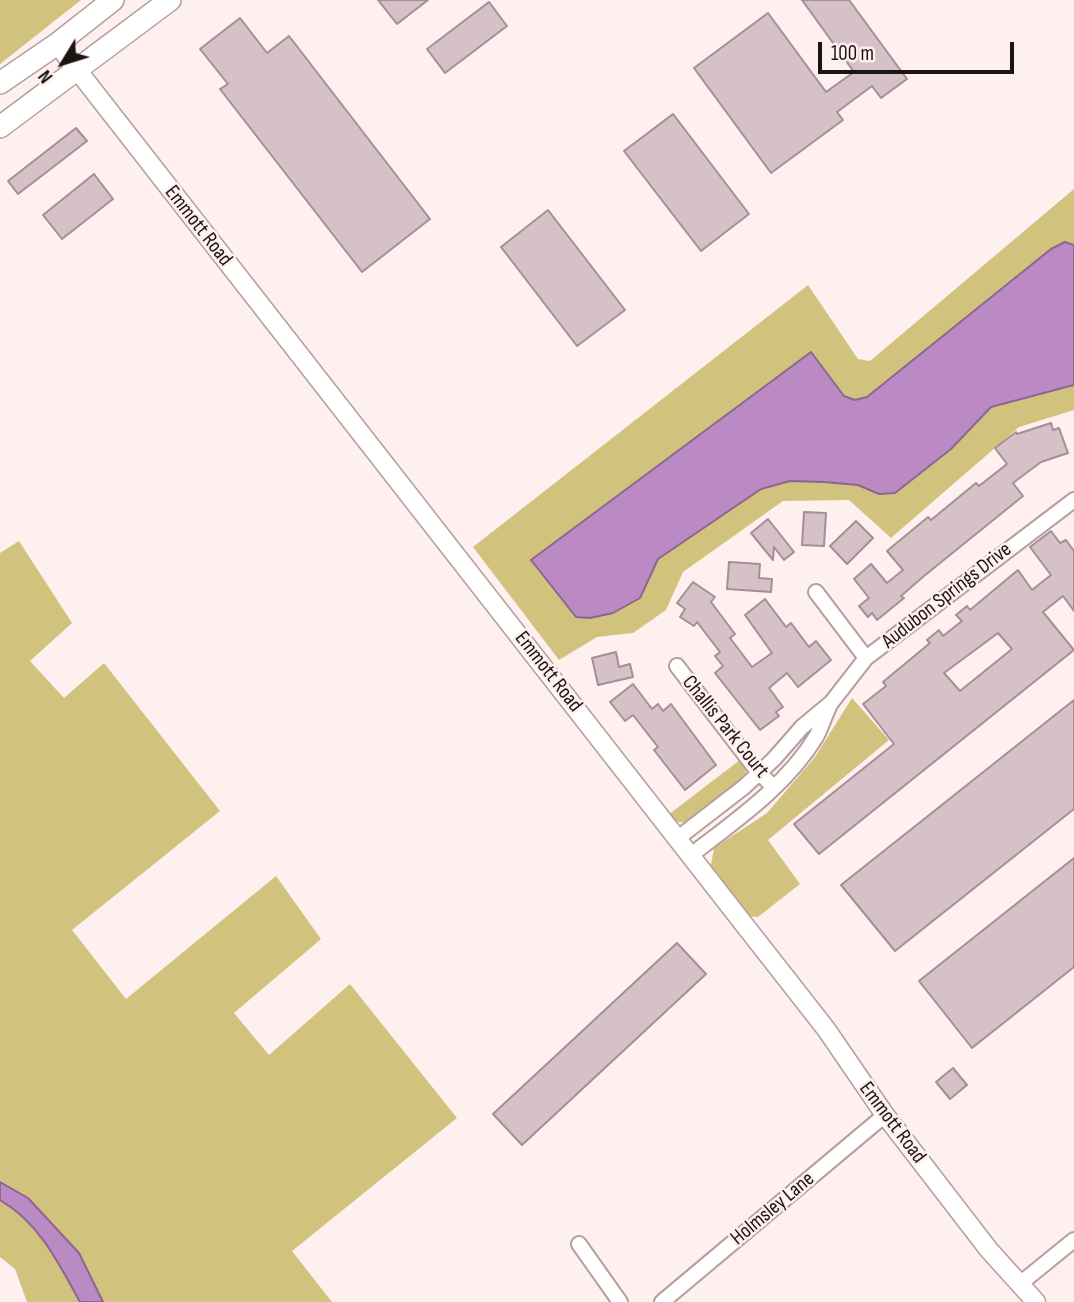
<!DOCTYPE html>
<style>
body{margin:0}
#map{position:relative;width:1074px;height:1302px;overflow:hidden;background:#fef0ee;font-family:"Sofia Sans Condensed",sans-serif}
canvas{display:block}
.north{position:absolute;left:28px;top:28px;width:70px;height:70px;-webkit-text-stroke:5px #fef0ee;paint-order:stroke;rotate:232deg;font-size:19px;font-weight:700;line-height:28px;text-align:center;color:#1c1413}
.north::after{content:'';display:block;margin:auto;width:24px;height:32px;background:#1c1413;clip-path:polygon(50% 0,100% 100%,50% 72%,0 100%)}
.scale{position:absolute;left:818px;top:42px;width:196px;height:32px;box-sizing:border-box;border:4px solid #1c1413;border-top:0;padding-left:9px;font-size:21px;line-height:24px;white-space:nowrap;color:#1c1413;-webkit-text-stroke:5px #fef0ee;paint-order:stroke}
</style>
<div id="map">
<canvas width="1074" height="1302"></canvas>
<div class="north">N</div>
<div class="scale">100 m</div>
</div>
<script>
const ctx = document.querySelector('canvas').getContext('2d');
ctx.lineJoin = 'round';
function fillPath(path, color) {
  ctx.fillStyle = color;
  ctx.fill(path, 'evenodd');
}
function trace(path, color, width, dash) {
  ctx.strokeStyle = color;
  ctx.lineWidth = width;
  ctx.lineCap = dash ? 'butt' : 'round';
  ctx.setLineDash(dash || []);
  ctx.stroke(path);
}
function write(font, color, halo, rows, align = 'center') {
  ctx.font = font + ' "Sofia Sans Condensed",sans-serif';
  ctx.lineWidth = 5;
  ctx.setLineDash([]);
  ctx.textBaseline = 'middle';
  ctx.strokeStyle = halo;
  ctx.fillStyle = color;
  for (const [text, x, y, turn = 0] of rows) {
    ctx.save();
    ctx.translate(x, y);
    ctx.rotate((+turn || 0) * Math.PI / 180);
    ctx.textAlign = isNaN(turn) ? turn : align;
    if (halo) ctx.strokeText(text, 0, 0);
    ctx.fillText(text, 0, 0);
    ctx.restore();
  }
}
const green = new Path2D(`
 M0,0H81L0,64Z
 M1074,189V410L1019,427L891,538L849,500L783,501L683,572L666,610L633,633L597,637L559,660L473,547L808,285L858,359L870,361Z
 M19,541L72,623L30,661L64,698L104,663L220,811L72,930L126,999L276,876L321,939L234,1013L269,1055L350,984L457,1118L292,1251L332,1302H27L15,1269L0,1257V553Z
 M852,698L889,740L768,840L800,884L758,917L738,916L710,870L714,848L767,813L815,757Z
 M740,760L746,766L745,780L688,823L670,821L668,815Z`);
const water = new Path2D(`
 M1065,242L1074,245V385L991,407L951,449L895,493L879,494L858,485L824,482L790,481L761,489L658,559L640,598L613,613L590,618L576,617L531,560L811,352L844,396L855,400L867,397L1051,249Z
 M0,1182L28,1198L79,1253L103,1302H80C59,1264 39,1222 0,1200Z`);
const building = new Path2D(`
 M378,0H428L397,24Z
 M802,0H849L907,79L881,98L872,86L837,112L843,120L771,173L694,68L768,13L826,92L854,72Z
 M489,2L507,26L445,73L427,49Z
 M240,18L267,53L289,36L430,219L362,272L220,89L228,84L200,49Z
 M673,114L749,214L701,251L624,151Z
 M76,128L87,141L18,194L8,181Z
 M94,174L113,199L62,239L43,215Z
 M548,210L625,310L577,346L501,247Z
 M1051,423L1053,430L1059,428L1068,453L1041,462L1013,483L1023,496L924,576L901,596L904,598L877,620L872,613L868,617L859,606L869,598L854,579L871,564L887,583L903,570L887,551L928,517L931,520L976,483L979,486L1007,464L995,448L1016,432L1017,434Z
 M804,512L826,513L824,546L802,545Z
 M768,519L794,552L784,560L774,547L773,560L751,533Z
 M856,521L873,538L847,564L830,546Z
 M1051,531L1060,543L1066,540L1074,551V611L1063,596L1043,612L1074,650L819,854L794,824L894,744L863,704L886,686L883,682L930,643L927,640L939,630L943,636L962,621L956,615L967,606L970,610L1018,570L1032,590L1051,575L1030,547ZM998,633L1012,649L960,691L944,673Z
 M729,562L760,564L759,578L772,579L771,592L727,589Z
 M693,582L715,597L711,602L735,634L730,638L752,667L772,653L745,615L765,599L786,627L791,623L809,647L816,641L831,660L798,687L787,673L769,688L783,707L776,712L779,716L760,730L715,673L723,666L715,656L720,652L697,622L694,626L680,617L685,609L677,603Z
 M616,652L619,667L630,664L633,677L598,685L592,658Z
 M633,684L652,709L658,704L663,711L671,704L716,765L685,790L654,750L658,747L633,715L625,721L610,702Z
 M1074,700V809L895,951L841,885Z
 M1074,858V967L972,1048L919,981Z
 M677,943L706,974L522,1145L493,1114Z
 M953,1068L967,1085L950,1099L936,1082Z`);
const minor = new Path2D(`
 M816,592L866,658
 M677,666L759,773L774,787
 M678,838L744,787L774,759L802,727L831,703L866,658L1074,500
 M691,855C735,821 786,786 816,737C821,728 824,717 829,707
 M579,1244L620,1302
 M1021,1283L1074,1240
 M662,1302L885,1115`);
const tertiary = new Path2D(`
 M57,44L750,932L826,1029L885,1115L989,1250L1036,1302`);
const secondary = new Path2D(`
 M0,83L57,44L113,0
 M0,127L170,0`);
const streetNames = [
 ["Emmott Road",198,226,52],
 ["Audubon Springs Drive",947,596,-38],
 ["Emmott Road",548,672,52],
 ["Challis Park Court",725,727,51],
 ["Emmott Road",892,1123,53],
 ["Holmsley Lane",773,1209,-40]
];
fillPath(green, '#d1c37e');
fillPath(water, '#bb8ac4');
trace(water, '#8b678f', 2);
fillPath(building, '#d7c1c8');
trace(building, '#a48f96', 2);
trace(minor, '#b49f9b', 18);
trace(tertiary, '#b49f9b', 21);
trace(secondary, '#b49f9b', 24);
trace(minor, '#fff', 14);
trace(tertiary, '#fff', 18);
trace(secondary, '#fff', 21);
write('21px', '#1c1413', '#fef0ee', streetNames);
</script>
